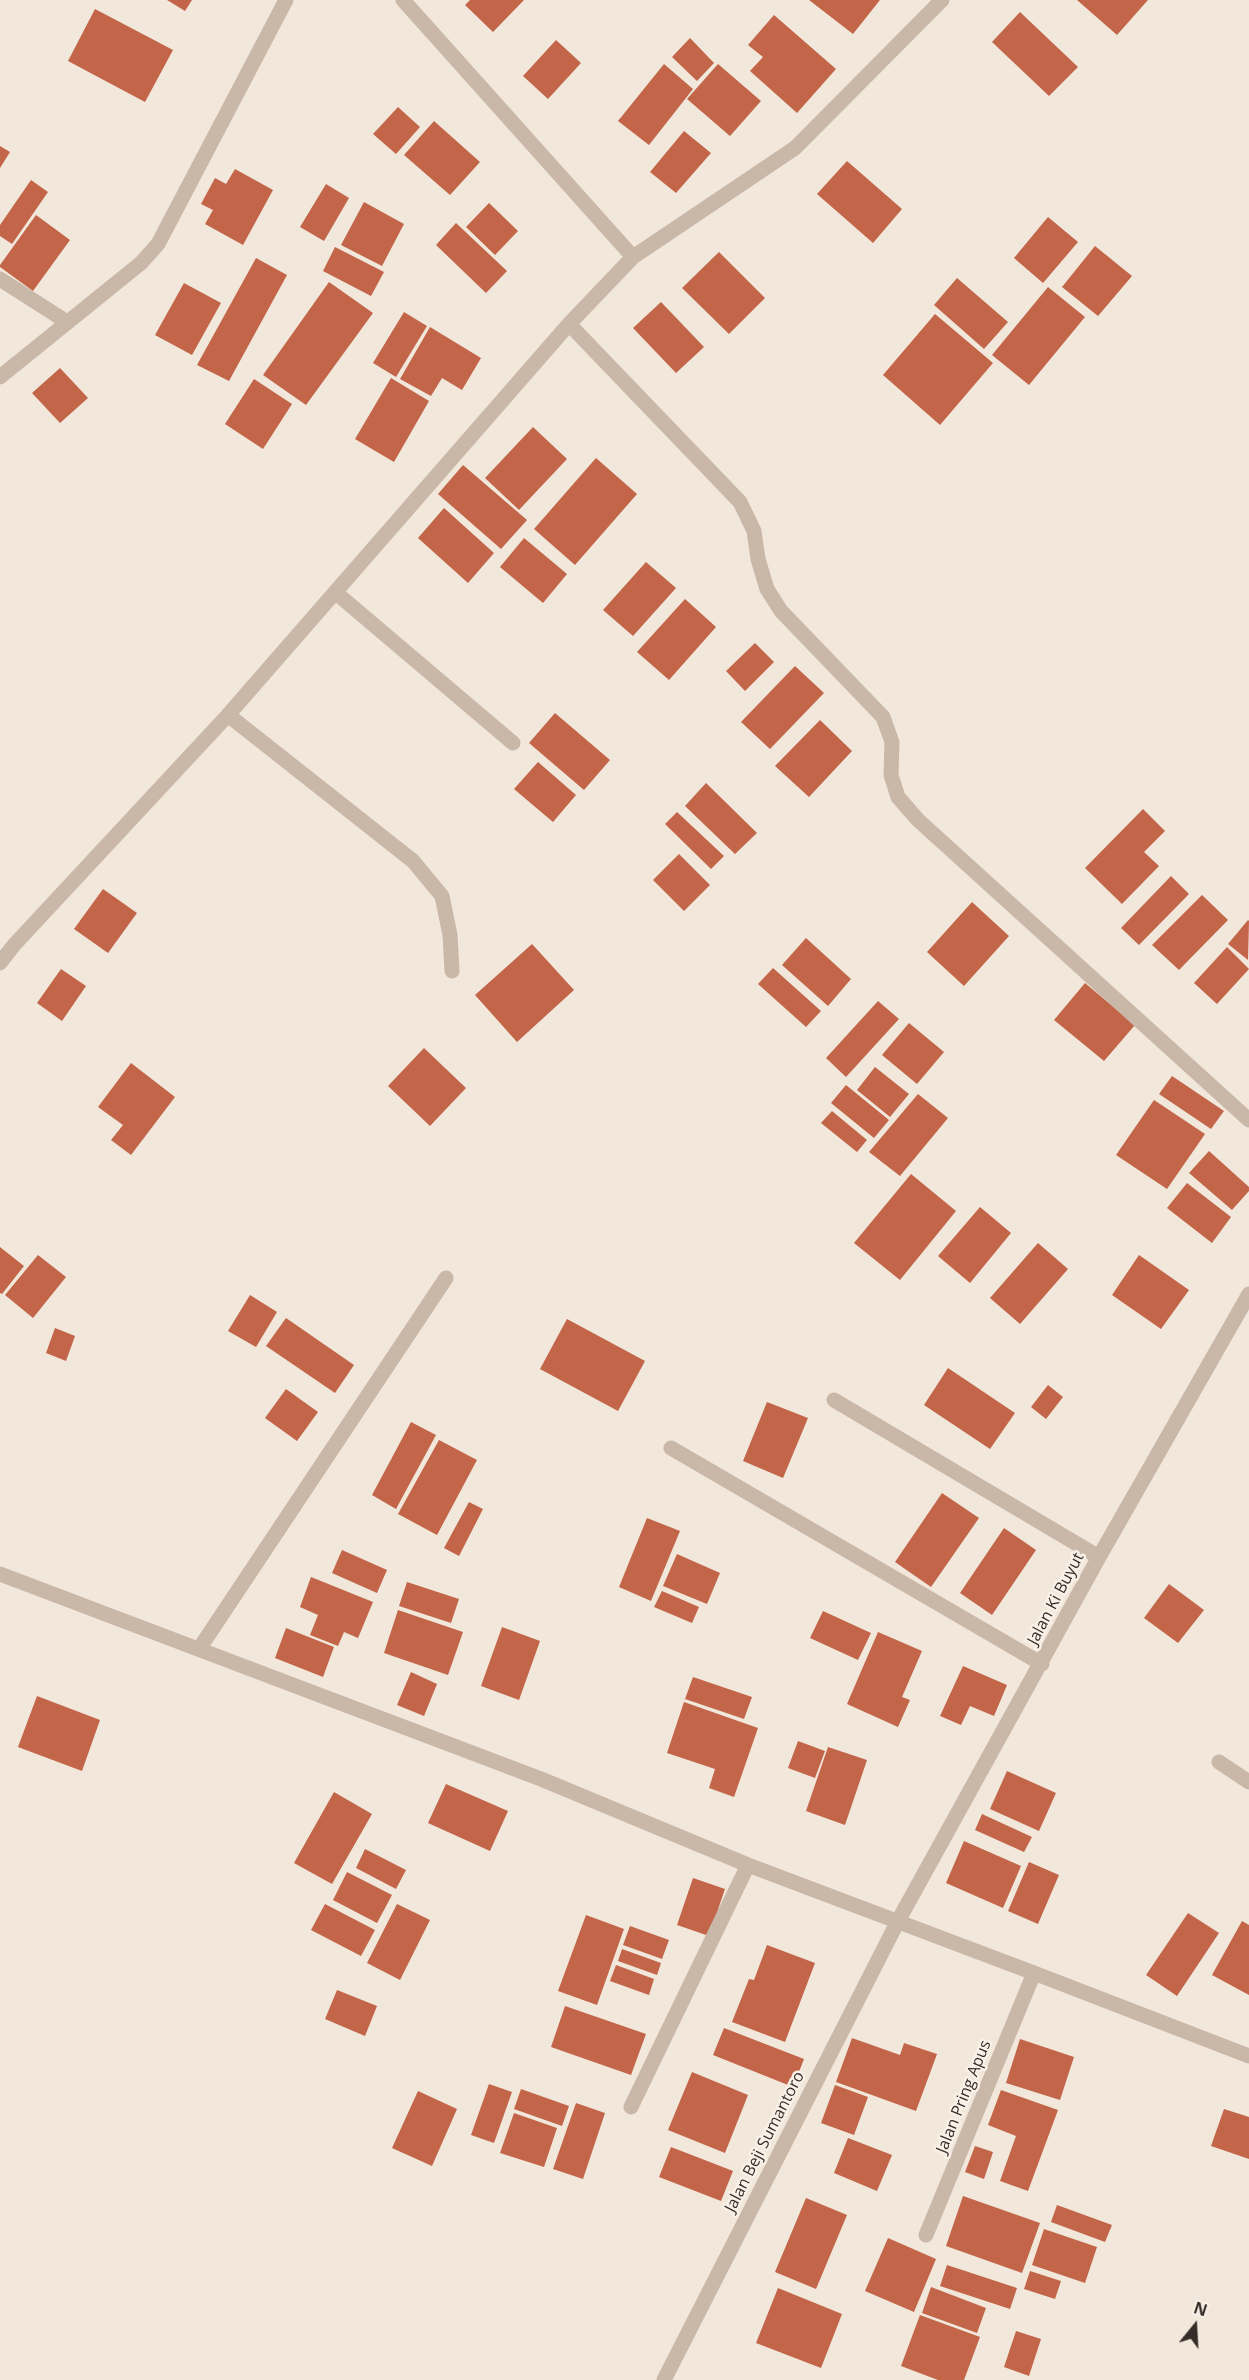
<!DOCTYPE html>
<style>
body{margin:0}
#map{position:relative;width:1249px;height:2380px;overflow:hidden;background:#f1e7db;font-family:"Open Sans",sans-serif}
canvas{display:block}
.north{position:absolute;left:1165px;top:2296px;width:60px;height:60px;-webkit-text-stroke:4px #f9f1e7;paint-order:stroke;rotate:18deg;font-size:16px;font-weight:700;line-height:24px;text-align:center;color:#362c28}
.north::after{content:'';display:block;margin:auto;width:21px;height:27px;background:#362c28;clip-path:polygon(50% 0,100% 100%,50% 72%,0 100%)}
</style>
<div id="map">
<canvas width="1249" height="2380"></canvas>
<div class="north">N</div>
</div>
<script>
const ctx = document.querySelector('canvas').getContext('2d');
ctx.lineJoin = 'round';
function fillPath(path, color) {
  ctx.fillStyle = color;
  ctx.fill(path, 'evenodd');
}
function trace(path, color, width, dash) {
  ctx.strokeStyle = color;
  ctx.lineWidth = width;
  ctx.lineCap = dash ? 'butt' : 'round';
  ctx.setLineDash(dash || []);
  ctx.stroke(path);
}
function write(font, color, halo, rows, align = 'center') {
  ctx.font = font + ' "Open Sans",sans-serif';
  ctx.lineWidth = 5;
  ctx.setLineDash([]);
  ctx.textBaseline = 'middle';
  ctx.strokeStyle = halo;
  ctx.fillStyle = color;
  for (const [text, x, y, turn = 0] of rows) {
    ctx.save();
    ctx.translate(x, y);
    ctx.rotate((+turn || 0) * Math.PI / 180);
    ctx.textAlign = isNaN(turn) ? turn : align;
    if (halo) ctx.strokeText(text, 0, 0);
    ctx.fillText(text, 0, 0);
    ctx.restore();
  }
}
const building = new Path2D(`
 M167,0H192L185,11Z
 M470,0H524L493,32L465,5Z
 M809,0H880L853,34Z
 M1077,0H1148L1117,35Z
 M95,9L173,50L145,102L68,61Z
 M1020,12L1078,67L1049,96L992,42Z
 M774,15L836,69L797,113L750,71L763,57L748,45Z
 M690,38L714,63L697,81L672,57Z
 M556,40L581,63L548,99L523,76Z
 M664,64L693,89L649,145L618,121Z
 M718,64L761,101L730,136L687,99Z
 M398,107L420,127L396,154L373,134Z
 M434,121L480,162L450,195L404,155Z
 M684,131L711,153L676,193L650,172Z
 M0,146L10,152L0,168Z
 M847,161L902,209L873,243L817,194Z
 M235,169L273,190L243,245L205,224L213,210L201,204L215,178L226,184Z
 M31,180L48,192L12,244L0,236V225Z
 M326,184L349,198L324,241L300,227Z
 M364,202L404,224L382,266L341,245Z
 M489,203L518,231L495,255L466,227Z
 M36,215L70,240L33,291L0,267V265Z
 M1048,217L1078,242L1043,283L1014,258Z
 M456,223L507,271L486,293L436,245Z
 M1095,246L1132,276L1098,316L1062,287Z
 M335,247L384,272L371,296L323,271Z
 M719,252L765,298L729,334L682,288Z
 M256,258L287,275L229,381L197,365Z
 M957,278L1008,322L984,349L934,305Z
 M329,282L373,313L306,405L263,375Z
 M184,283L221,303L192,355L155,335Z
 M1048,287L1085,317L1029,385L992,355Z
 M661,302L704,347L676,373L633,328Z
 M404,312L427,326L396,377L373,363Z
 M935,314L993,363L940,425L883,375Z
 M430,327L481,358L462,390L442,378L431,396L400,379Z
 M60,368L88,398L60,423L32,393Z
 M391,378L429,401L394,462L355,439Z
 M254,379L292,404L263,449L225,424Z
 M533,427L567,459L519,510L485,478Z
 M596,458L637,494L575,565L534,529Z
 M463,465L527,520L501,549L438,494Z
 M444,508L494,553L468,583L418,538Z
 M524,538L567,574L543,603L500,567Z
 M646,562L676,588L633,636L603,610Z
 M685,599L716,627L669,680L637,652Z
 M755,643L774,662L745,691L726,671Z
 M795,666L824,693L770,749L741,722Z
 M555,713L610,760L584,790L529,743Z
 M820,720L852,751L809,797L775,766Z
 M538,762L576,795L553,822L514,789Z
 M706,783L757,833L735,854L685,806Z
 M1143,809L1165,831L1144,852L1159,866L1122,904L1085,868Z
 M677,812L724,856L711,869L665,824Z
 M679,854L710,885L684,911L653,880Z
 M1171,876L1189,894L1139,945L1121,928Z
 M103,889L137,913L108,953L74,929Z
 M1202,895L1228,920L1179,970L1152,945Z
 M972,902L1009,936L964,986L927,952Z
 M1248,920L1249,921L1248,960L1228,944Z
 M806,938L851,979L828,1006L782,965Z
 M532,944L574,990L517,1042L475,995Z
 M1227,947L1249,969L1217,1004L1194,983Z
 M773,968L821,1011L806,1027L758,984Z
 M61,969L86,986L62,1021L37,1003Z
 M1085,983L1135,1025L1104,1061L1054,1020Z
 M878,1001L899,1019L846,1077L826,1058Z
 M909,1023L944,1052L917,1084L882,1055Z
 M424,1048L466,1088L430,1126L388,1086Z
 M131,1063L175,1097L131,1155L111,1140L123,1125L98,1107Z
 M875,1067L909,1094L890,1117L857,1090Z
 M1172,1076L1224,1111L1211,1129L1159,1094Z
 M846,1085L889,1120L874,1138L831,1103Z
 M918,1094L948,1118L900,1176L869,1152Z
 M1154,1100L1205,1134L1167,1189L1116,1155Z
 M832,1111L867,1140L857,1152L821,1123Z
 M1209,1151L1249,1187V1191L1232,1210L1189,1173Z
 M911,1174L956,1211L900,1280L854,1243Z
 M1187,1183L1231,1217L1212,1243L1167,1208Z
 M980,1207L1011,1233L970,1283L938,1256Z
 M1038,1243L1068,1269L1020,1324L990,1298Z
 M0,1247L24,1266L2,1294L0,1293Z
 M38,1255L66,1277L33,1318L5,1295Z
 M1139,1255L1189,1290L1161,1329L1112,1295Z
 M250,1295L277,1312L256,1347L228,1331Z
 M286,1318L354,1365L335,1393L266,1346Z
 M567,1319L645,1361L618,1411L540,1369Z
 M55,1328L75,1336L66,1361L46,1353Z
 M948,1368L1015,1413L990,1449L924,1405Z
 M1048,1385L1063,1397L1046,1419L1031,1407Z
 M286,1389L318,1412L297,1441L265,1418Z
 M767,1402L808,1418L783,1478L743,1461Z
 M411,1422L436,1435L396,1509L372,1495Z
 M439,1440L477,1460L437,1535L398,1514Z
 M942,1493L979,1518L931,1587L895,1562Z
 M469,1502L483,1509L459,1556L444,1548Z
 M647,1518L680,1531L651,1601L619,1587Z
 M1004,1528L1036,1550L992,1615L960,1593Z
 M342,1550L387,1570L377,1593L332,1573Z
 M677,1554L720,1573L707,1604L663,1586Z
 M311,1577L373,1602L358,1638L344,1632L338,1646L310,1635L318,1615L300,1607Z
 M407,1582L459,1599L451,1623L399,1606Z
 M1169,1584L1204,1610L1178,1643L1144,1618Z
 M662,1591L699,1607L692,1623L654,1607Z
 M398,1610L463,1632L448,1675L384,1653Z
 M823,1611L871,1633L858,1660L810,1638Z
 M502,1627L540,1641L519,1700L481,1686Z
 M286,1628L334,1647L323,1677L275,1658Z
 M878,1632L922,1651L902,1697L910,1700L898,1727L847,1704Z
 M963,1666L1007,1685L994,1716L970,1706L961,1725L940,1716Z
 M411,1672L437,1684L424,1716L397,1705Z
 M693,1677L752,1697L744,1719L685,1699Z
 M37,1696L100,1720L82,1771L18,1747Z
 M684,1702L758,1728L734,1797L709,1788L715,1769L667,1753Z
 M798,1741L825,1751L815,1778L788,1768Z
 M828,1747L867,1760L845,1825L806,1811Z
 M1007,1771L1056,1793L1039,1831L990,1809Z
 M446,1784L508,1811L490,1851L428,1823Z
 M334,1792L372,1814L332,1884L294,1863Z
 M982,1814L1032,1837L1024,1852L975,1830Z
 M964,1841L1021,1866L1003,1908L946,1883Z
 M365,1849L406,1870L396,1889L356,1868Z
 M1029,1862L1059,1875L1038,1924L1008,1911Z
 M347,1872L392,1895L377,1923L333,1900Z
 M693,1878L725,1889L709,1936L677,1925Z
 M325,1904L375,1930L361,1956L311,1930Z
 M397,1904L430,1920L400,1980L367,1963Z
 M1188,1913L1219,1933L1177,1996L1146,1975Z
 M586,1915L624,1929L597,2005L558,1991Z
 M1242,1921L1249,1925V1995L1212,1975Z
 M630,1926L669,1940L662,1959L623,1945Z
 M767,1945L815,1963L785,2042L732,2022L749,1979L754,1980Z
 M622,1949L661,1963L657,1975L618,1961Z
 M616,1965L654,1979L649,1995L610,1981Z
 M337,1990L377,2006L365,2036L325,2019Z
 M565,2006L646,2034L631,2075L551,2047Z
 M724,2028L804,2059L793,2087L713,2055Z
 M852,2038L900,2055L904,2043L937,2054L916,2111L836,2082Z
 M1020,2039L1074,2057L1060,2100L1006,2083Z
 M692,2072L748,2095L725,2153L668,2130Z
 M489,2084L512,2092L494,2143L471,2135Z
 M835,2085L868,2097L854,2135L821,2123Z
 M521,2089L569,2106L562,2126L514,2109Z
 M1001,2090L1058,2110L1028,2191L1000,2181L1016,2136L988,2125Z
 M418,2091L457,2109L432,2166L392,2148Z
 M576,2103L605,2113L583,2179L553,2169Z
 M1224,2109L1249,2117V2159L1211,2146Z
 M514,2113L557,2128L544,2167L500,2153Z
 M848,2138L892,2155L877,2191L834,2173Z
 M975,2146L993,2152L984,2179L965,2172Z
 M671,2147L733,2171L721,2201L659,2177Z
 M963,2196L1040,2223L1022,2273L946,2246Z
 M806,2198L847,2215L816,2289L775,2272Z
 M1057,2205L1112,2225L1105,2242L1051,2222Z
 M1044,2229L1097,2247L1085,2283L1032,2265Z
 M888,2238L936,2259L914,2312L865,2291Z
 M947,2265L1017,2288L1010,2309L940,2286Z
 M1030,2271L1061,2281L1055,2299L1024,2289Z
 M931,2287L986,2308L977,2333L922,2313Z
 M778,2288L842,2314L821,2368L756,2343Z
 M920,2315L980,2337L964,2380H938L901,2366Z
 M1016,2331L1041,2339L1029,2376L1004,2367Z`);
const service = new Path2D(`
 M0,279L67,322`);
const minor = new Path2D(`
 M403,0L633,257
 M569,324L740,502L754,531L758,559L767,589L781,611L883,717L892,742L891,775L898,797L918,820L1249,1120
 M0,377L141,263L158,244L286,0
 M335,592L513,743
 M228,715L413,861L442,896L450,935L452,971
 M0,963L14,945L228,715L569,324L633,257L795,148L942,0
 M834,1400L1099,1557
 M671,1448L1042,1664
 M0,1574L541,1779L748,1865L1034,1973L1249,2056
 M199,1649L446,1278
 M1219,1762L1249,1782
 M631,2107L748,1865
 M926,2235L1034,1973
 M664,2380L898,1921L1099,1557L1249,1294`);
const streetNames = [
 ["Jalan Ki Buyut",1056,1599,-62],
 ["Jalan Pring Apus",964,2097,-68],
 ["Jalan Beji Sumantoro",765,2142,-63]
];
fillPath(building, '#c26548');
trace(service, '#c9b7a8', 15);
trace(minor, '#c9b7a8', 15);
write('16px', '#362c28', '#f9f1e7', streetNames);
</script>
